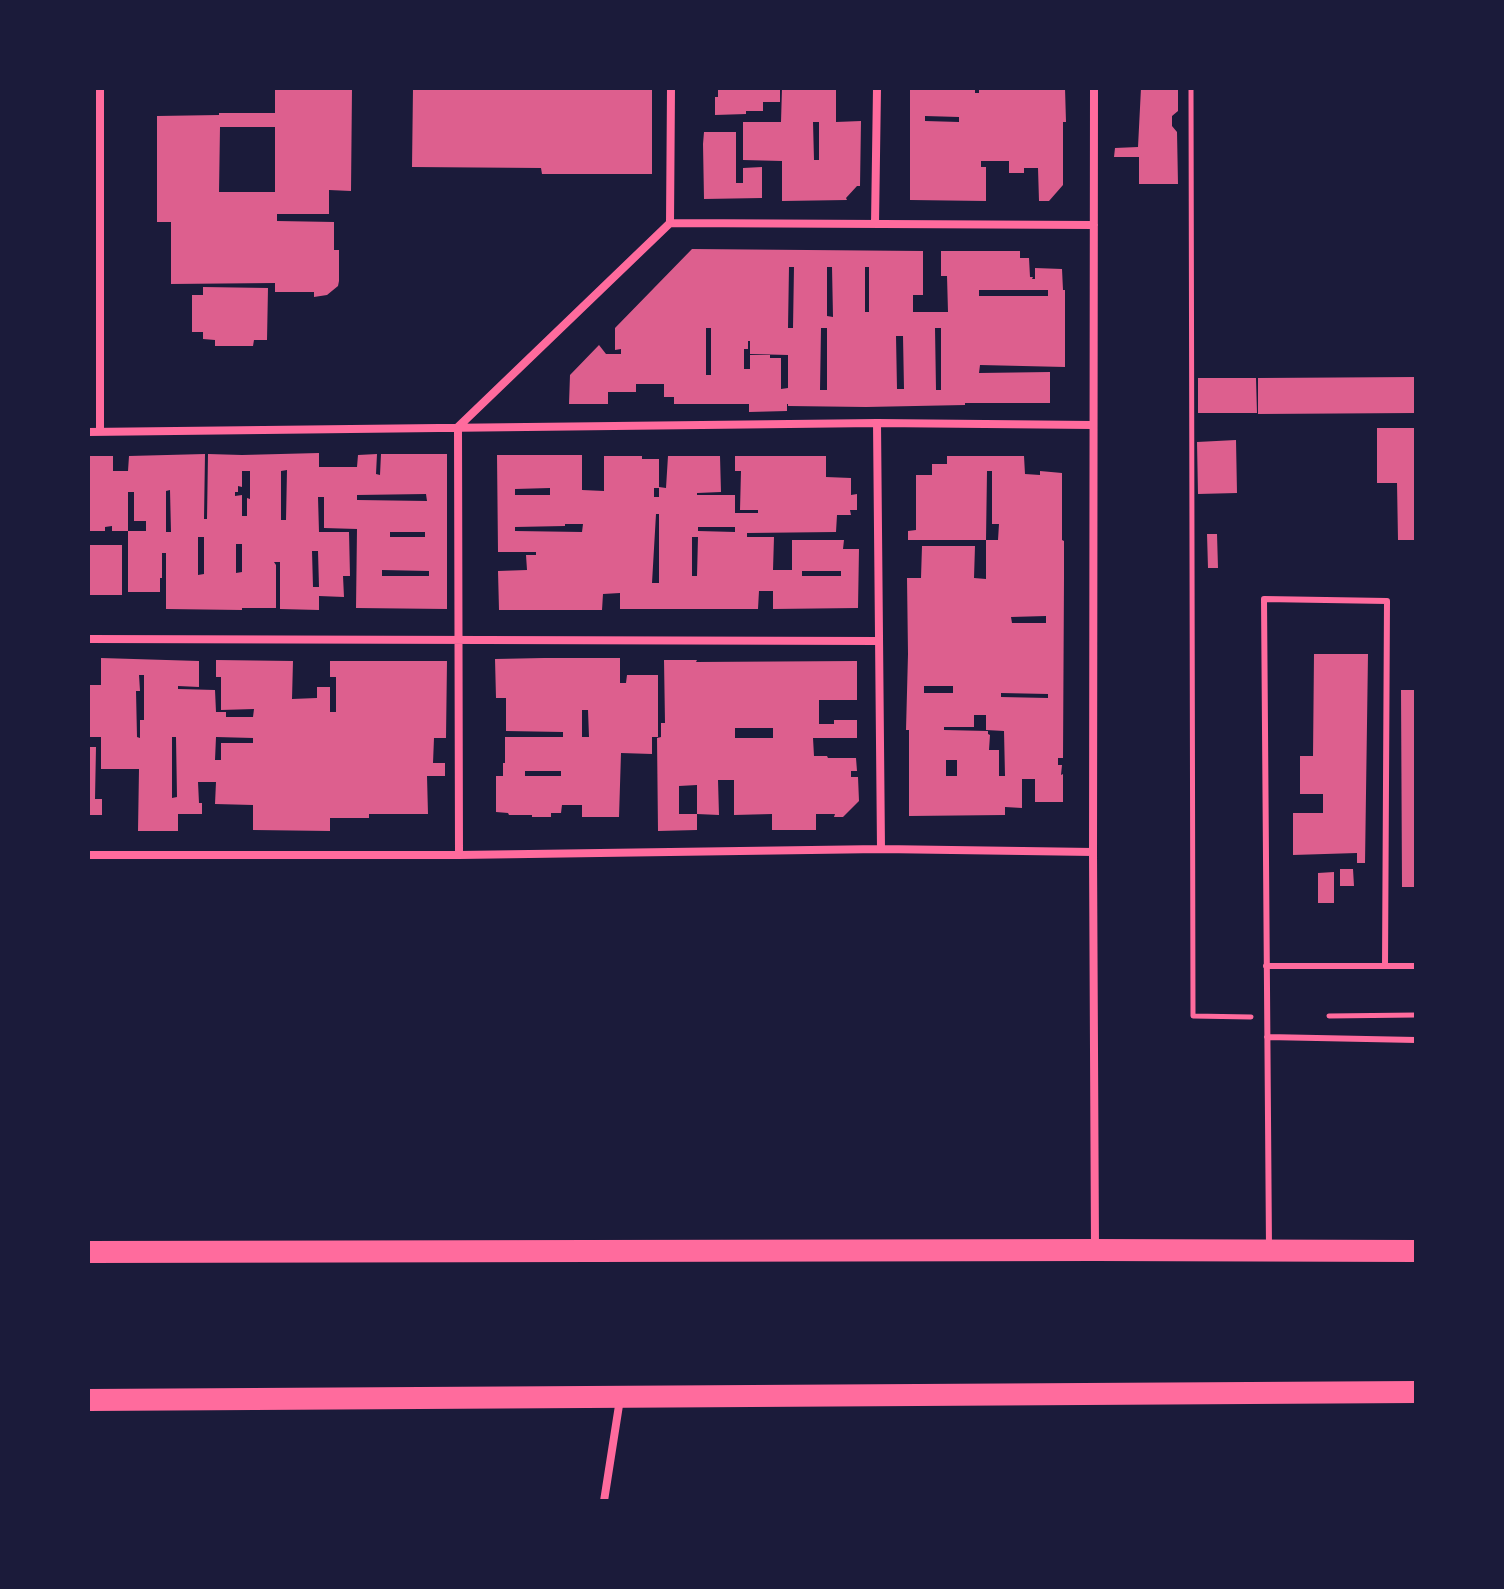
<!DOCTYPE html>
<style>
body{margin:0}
#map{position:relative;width:1504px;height:1589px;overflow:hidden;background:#1b1b3a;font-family:Literata,serif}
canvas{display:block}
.frame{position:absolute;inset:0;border:90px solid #1b1b3a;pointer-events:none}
</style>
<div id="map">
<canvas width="1504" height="1589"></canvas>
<div class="frame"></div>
</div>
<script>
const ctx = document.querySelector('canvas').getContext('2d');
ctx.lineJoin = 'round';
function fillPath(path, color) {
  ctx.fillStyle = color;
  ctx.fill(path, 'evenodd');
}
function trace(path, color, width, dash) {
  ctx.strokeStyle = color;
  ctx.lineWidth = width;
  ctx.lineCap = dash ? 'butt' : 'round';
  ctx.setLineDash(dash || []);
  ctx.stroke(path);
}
const building = new Path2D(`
 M275,88H352L351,191L329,190V214H277V221L334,222V250H339V281L338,286L327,295L314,297V292H275V283L171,284V222H157V116L219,115V113H275ZM220,127H275V192H219Z
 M413,88H652V174H542L541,168L412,167Z
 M718,88H780V102H763V111H746V114L715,115V97H718Z
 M782,88H836V122L861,121L860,186H857L846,198L847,200L782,201V161L743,160V122H781ZM813,122H819V160H814Z
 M910,88H975V93H979V88L1047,90V88H1065L1066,122H1063V185L1049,201H1039L1038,168H1024V173H1009V161H981V167H986V201L910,200ZM925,116L959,117V122L925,121Z
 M1141,88H1178V111L1172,116V126L1177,132L1178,184H1139V157H1114L1115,148L1138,147Z
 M704,132H736V183H743V168L762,167V198L704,199L703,144Z
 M692,249L923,251V295H913V312H948L947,276H941V251H1020V258H1029L1030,277H1033L1032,279H1035V268L1062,269L1063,290H1065V367L980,365L979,373L1050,372V403H965V405L866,407L788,406V404H787V411L749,412V404H674V397H664V384H636V392H608V404H569L570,375L599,345L606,354H621V349L615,350V328ZM789,267H794L793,328H788ZM827,267H832L833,317L827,316ZM865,267H869V312H865ZM979,290H1048V296H979ZM706,328H711V375H706ZM821,328H827V390H820ZM935,328H941V390H936ZM896,336H903L904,389H897ZM748,341H750V354L788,355V388L781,389V358H770V355H750V369H744V349H748Z
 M203,287L268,288L267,340H254L253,346H215V340L203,339V332H192V295H203Z
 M1416,377V413L1258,414V378Z
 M1198,378H1256L1257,413H1198Z
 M1377,428H1416V540H1398L1397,483H1377Z
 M1236,440L1237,493L1198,494L1197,442Z
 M319,453V467H357L358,455L377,454L376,474L380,475L381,454H447V609L356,608L357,529L324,528V497H318L319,532H349L350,576H343L344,597L319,596V610L280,609V562H274L276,565V608H242V610L166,609V553H162V578H160V592H128V531H146V521H134V492H128V531H112V526L105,527V531H88V456H113V471H128L129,456L205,454L204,519H207L208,454L242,455ZM287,470L286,520H281V471ZM242,471H250V499L247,498V516H242V495L235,496V492H238V486L242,487ZM170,490L171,532H166V491ZM426,494L427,501L357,500V495ZM390,532H425V537H390ZM198,537H204V574L198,575ZM236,544H242V572L236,573ZM312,551H318L319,587H313ZM382,570L429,571V576H382Z
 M497,455H582V490L604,491V456H642V459H659V488H654V497H659V487L666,488L668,456H720L721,492L697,493V495H735V513H758V510H740L741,471H735V456H826V477L851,478V495L857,494V510H850L851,515H837L836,532L747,533V537H774L773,570H792V540H844L843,549H859L858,608L773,609V591H759L758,609H620V593L603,594L602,610H499L498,571L527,570L526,555H536V552H498ZM550,488V495H515V489ZM656,514H659V583H652ZM565,524H583L582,532L515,531V527L565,526ZM698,527H735V532L698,531ZM692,537H698L697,576H692ZM802,571H841V576H802Z
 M947,456H1024L1025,474L1040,475V471L1062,473V540L1064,541V578L1063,758H1058V765H1062L1061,775L1063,774V802H1035V779H1022V808L1005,807V815L909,816V730H906L908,654L907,578H921L922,546H975L974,578L986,579V540H998L999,524H992V471H987L986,540H908V531L916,530V475H932V464H947ZM1046,616V623H1012L1011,617ZM924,686H953V693H924ZM1001,693L1048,694V698L1001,697ZM974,715H986V730L1004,731L1005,776H999V750H989L990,735L988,734V731L944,730V727H974ZM946,760H957V776H946Z
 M1207,534H1217L1218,568H1208Z
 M88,545H122V595H90Z
 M1314,654H1368L1365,863H1357V853L1293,855V813H1323V794H1300V756H1313Z
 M101,658L199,661V687L178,686V689L215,690L216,712H226V717H253L254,709L221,710V677H216V660L293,661L292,699L317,698V687H330V712H336V677H330V661H447L446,738H434L433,763H445V776H427L428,814H369V818H330V831L253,830V805L215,804L216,782H198L199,803H202V814H178V831H138L139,769H101V737H88V685H101ZM139,675H144V720H140V738L137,737L136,691H140ZM172,737H176L177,797L172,798ZM216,737L253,738V743H221V760H215Z
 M544,658H620V683H626L627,675H658V737H652V754L621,753L619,817H582V805H562L561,813H551V817H532V815H509L508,813L496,812V776H503V763H505V737H563V732L506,731V698H496L495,659ZM582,710H588L589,737H582ZM525,771H561V776H525Z
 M664,660H697L696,662L857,661V700H819V724H834V720H857V738H813L814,756H827L828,758H856L857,771H851V777H858L859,801L843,817H834L835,814H816V830H772V814L734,815V780H718L719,815L697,814V785L679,786V814H697V830L658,831L657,738L661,737V723H665ZM735,728H773V738H735Z
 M1401,690H1416V887H1402Z
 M88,747H96L95,799H102V815H88Z
 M1340,869H1353L1354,886H1340Z
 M1334,872V903H1318V873Z`);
const path = new Path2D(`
 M1191,88L1193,1016L1251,1017
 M1329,1016L1416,1015`);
const service = new Path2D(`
 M1266,966H1416
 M1267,1037L1416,1040
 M1269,1247L1264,599L1387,601L1385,966`);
const minor = new Path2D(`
 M1094,88L1093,852L1095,1249
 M670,223L1094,225
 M670,223L671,88
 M875,224L877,88
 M877,423L881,849
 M458,427L670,223
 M458,428L459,855
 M88,432L877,423L1093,425
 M100,432V88
 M88,639L879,641
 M88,855H459L881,849L1093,852
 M604,1501L620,1399`);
const trunk = new Path2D(`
 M88,1252L1095,1250L1416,1251
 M88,1400L1416,1392`);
fillPath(building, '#dd5f8e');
trace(path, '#ff6b9d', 5);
trace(service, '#ff6b9d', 6);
trace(minor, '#ff6b9d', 8);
trace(trunk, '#ff6b9d', 22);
</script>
